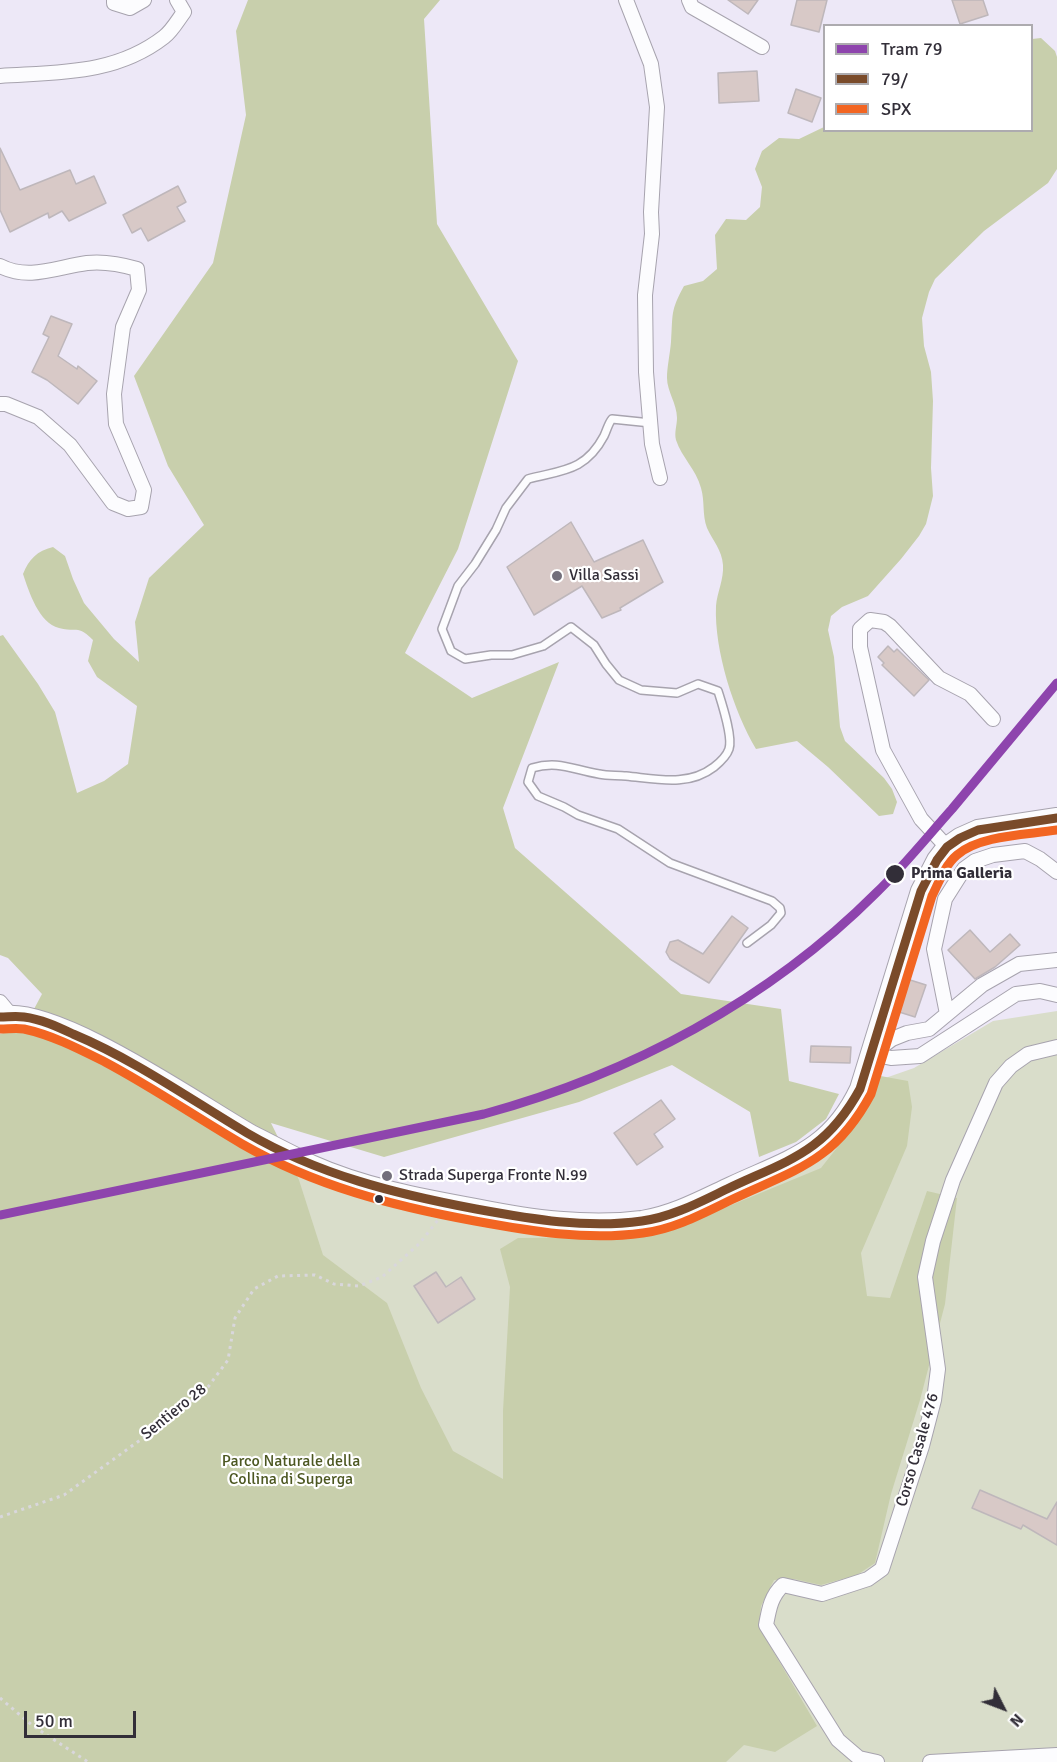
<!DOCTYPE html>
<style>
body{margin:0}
#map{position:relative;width:1057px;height:1762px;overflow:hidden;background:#ede8f7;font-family:Signika,sans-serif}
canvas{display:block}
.legend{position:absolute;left:823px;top:24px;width:210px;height:108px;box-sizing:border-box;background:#fff;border:2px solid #adabaf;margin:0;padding:8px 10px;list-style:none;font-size:18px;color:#322e38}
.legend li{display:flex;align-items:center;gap:12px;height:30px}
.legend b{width:30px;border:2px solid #adabaf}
.north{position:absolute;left:973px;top:1678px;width:60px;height:60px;-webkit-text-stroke:4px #fff;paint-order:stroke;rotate:132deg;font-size:16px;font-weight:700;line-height:24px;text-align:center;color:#322e38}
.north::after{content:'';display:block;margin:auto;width:21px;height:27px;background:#322e38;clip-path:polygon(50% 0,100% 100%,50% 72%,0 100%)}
.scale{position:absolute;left:24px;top:1711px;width:112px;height:27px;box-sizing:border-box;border:3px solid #322e38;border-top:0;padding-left:8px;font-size:18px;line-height:21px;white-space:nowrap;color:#322e38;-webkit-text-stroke:4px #fff;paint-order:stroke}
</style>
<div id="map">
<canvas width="1057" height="1762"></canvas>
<ul class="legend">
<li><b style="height:8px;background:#8e44ad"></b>Tram 79</li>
<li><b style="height:8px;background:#7a4b2a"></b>79/</li>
<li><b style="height:8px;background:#f26522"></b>SPX</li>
</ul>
<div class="north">N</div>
<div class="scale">50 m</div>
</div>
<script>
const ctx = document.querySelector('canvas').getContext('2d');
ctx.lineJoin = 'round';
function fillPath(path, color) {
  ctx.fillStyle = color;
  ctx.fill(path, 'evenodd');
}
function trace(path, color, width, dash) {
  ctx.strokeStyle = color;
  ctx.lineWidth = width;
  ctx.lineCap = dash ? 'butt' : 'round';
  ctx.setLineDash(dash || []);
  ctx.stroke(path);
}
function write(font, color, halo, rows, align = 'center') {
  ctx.font = font + ' Signika,sans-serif';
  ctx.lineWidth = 4.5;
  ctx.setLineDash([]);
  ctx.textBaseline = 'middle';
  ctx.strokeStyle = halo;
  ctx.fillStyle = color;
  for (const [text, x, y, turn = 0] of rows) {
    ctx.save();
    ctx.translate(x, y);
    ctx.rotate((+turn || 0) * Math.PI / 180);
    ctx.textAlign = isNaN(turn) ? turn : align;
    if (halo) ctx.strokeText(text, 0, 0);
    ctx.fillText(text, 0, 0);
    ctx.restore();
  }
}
const green = new Path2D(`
 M1057,1011V1762H0V1219L290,1166L486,1227L598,1229L654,1222L814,1159L871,1083L914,1068L993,1021Z`);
const forest = new Path2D(`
 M248,0H440L424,19L437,224L518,361L458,549L405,653L472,698L559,662L503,808L515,848L681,994L781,1009L789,1081L839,1094L826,1119L796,1142L759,1157L750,1112L672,1065L579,1102L384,1157L271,1123L299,1180L323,1255L387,1303L421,1388L453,1451L503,1479V1411L510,1287L500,1249L518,1238L639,1237L729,1206L821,1168L847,1135L862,1108L875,1075L908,1081L912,1107L907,1146L861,1253L867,1296L890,1298L927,1191L957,1198L945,1304L920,1400L891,1494L875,1563L857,1575L821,1585L794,1579L774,1580L761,1606L759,1627L817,1726L775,1752L744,1745L726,1762H0V1034L25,1026L42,994L8,958L0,955V636L3,635L38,684L55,712L77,793L104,781L128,764L137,706L97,677L88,661L93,640C77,624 78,633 59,628C39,623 29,592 23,574C29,559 37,551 53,547L65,556L73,579L84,603L114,639L139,662L135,622L149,578L204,525L168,466L134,376L213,263L246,115L236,31Z
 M1041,38L1055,51L1057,57V169L1048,183L984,231L935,279L929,292L922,318L924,346L931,372L933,401L931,468L933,496L926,524L919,536L901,559L868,596L842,607L831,616L828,630L834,657L840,727L845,741L884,778L892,789L897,802L893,814L879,816L828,767L797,741L756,749C734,712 714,650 716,606C717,593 724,579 723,565C722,550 713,541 707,528C702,515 705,501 701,488C696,469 682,458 676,440C674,433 677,425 677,418C677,404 667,391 667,378C667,367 670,354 671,342C673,315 670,311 684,286L703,281L717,269L715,235L726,219L746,220L760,207L762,187L755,169L762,151L779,138L799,139L824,127V130H1032V39Z`);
const building = new Path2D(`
 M728,0H758L748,14Z
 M797,0H827L819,32L791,25Z
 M952,0H983L988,15L960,24Z
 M757,71L759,101L719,103L718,73Z
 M796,89L821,98L812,122L788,113Z
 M0,148L20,190L70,170L76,184L94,176L106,203L69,221L62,211L49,218L48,213L10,232L0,210Z
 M178,186L186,202L177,207L185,221L148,241L141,228L132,233L123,215Z
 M51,316L72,324L58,356L77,369L78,366L97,381L78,404L47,380L32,372L49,337L43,334Z
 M571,522L594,562L643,540L663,582L620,608L621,610L602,618L582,586L534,615L507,567Z
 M888,646L894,652L897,649L929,680L914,696L882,665L884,663L878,657Z
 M732,916L748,928L709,983L670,959L666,952L670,942L678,940L703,954Z
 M970,930L990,952L1010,934L1020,945L995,967L975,979L948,950Z
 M907,979L926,985L915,1017L896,1011Z
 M811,1046L851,1047L850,1063L810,1062Z
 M661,1100L675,1119L654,1134L663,1147L637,1165L614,1133Z
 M436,1272L446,1287L461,1277L475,1299L438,1323L414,1286Z
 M980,1490L1047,1519L1057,1502V1545L1023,1525L1021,1529L972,1508Z`);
const path = new Path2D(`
 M0,1517L64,1495L161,1425L208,1387L228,1360L235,1318L254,1289L278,1276L315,1275L334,1284L359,1286L382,1277L419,1244L438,1220
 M0,1698L33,1726L88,1762`);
const lane = new Path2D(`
 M651,423L612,419C608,424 607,430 604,436C585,472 561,470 528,479L506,508L496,530L475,564L458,586L442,629L451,651L465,659L491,655H512L543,646L571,627L594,645L606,664L619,680L641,690L677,693L698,684L718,691C722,704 733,737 729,749C727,755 719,763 714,767C688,787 657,779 626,776C617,775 608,776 599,774C573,770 559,760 532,768L528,782L538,796L564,807L578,815L618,829L670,863L772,901L780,908L781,913L771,925L747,943`);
const street = new Path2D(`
 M114,0V3L130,8L144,0
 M626,0L651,64L657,107L651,212L652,234L645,295L646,372L652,444L660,478
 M689,0L692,7L762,47
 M0,76C58,72 115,75 164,37C172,31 178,20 184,12L177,0
 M0,266C29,281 57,267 87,263C105,261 120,264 137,269L139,290L123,327L114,394L116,424L144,490L141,507L128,509L113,503L70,445L38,417L6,404H0
 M947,847L921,819L883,750L860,647V629L870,620L884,622L890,626L939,678L970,694L993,719
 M0,1002L10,1014
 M947,1014L934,949L945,899L964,869L975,861L993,855L1025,851L1040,859L1057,872
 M872,1054L892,1039L907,1033L929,1029L982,985L1019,964L1057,960
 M872,1054L891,1058L920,1056L1016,994L1040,991L1057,995
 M877,1762L859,1758L838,1740L766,1625C769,1609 771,1596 783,1585L822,1594L868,1579L882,1569L922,1446L934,1400L938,1369L925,1277L933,1241L953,1180L996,1083L1011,1066L1028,1054L1057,1047
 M930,1762L1057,1755`);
const secondary = new Path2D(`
 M0,1017C52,1003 200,1106 251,1135C271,1145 291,1156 311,1165C362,1188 421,1199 476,1209C531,1220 587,1228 642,1221C674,1216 703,1200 731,1187C789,1160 831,1151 860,1089L921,891L937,860L947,847L960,838L978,830L1057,818`);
const bus1 = new Path2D(`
 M0,1017C8,1017 16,1016 24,1017C41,1019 58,1027 73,1034C135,1060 190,1099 247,1133C319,1175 396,1194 476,1209C531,1219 587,1229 642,1221C672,1217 700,1202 727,1189C788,1160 825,1153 860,1089L921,891L937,860L947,847L960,838L978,830L1057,818`);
const bus2 = new Path2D(`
 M0,1029C8,1029 17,1028 24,1029C52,1035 79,1049 105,1062C152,1087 196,1117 242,1144C315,1186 393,1206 475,1221C530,1231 587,1241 643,1233C675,1229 704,1213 733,1199C797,1169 835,1161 871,1094L932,896C939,882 945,865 957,855C980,835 1027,835 1057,830`);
const tram1 = new Path2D(`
 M0,1215L484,1114C630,1074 768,1001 876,893C903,867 927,837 952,809C987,767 1022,725 1057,683`);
const markers = [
 [557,576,6,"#736f7b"],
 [895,874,10,"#322e38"],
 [387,1176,6,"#736f7b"],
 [379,1199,5,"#322e38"]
];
const poiNames = [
 ["Villa Sassi",569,576],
 ["Strada Superga Fronte N.99",399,1176]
];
const stopNames = [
 ["Prima Galleria",911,874]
];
const streetNames = [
 ["Sentiero 28",174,1412,-39],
 ["Corso Casale 476",918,1450,-74]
];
const parkNames = [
 ["Parco Naturale della",291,1462],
 ["Collina di Superga",291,1480]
];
fillPath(green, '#d9ddca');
fillPath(forest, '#c8cfac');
fillPath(building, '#d8c9c7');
trace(building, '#beb7bb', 1.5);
trace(lane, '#a7a3ae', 10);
trace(street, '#a7a3ae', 16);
trace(secondary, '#a7a3ae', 22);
trace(path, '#d9d7dc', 3, [3, 4.5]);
trace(lane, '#fcfcfe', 7);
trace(street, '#fcfcfe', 14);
trace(secondary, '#fcfcfe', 20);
trace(bus1, '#7a4b2a', 9);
trace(bus2, '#f26522', 9);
trace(tram1, '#8e44ad', 9);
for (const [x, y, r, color] of markers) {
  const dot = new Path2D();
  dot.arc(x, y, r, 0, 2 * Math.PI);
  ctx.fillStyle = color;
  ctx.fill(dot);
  trace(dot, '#fff', 2);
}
write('16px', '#322e38', '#fff', poiNames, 'left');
write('bold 16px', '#322e38', '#fff', stopNames, 'left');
write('16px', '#322e38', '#fff', streetNames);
write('16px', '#4c5721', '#fff', parkNames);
</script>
